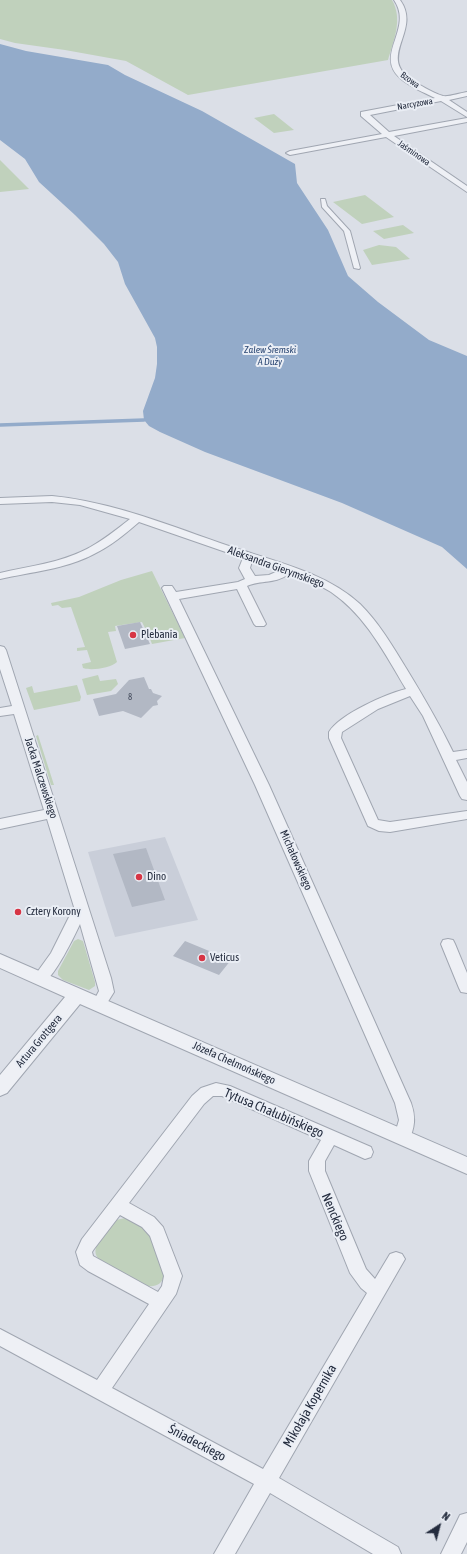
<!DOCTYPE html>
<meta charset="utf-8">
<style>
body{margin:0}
#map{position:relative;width:467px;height:1554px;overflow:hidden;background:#dbdfe7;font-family:"Asap Condensed",sans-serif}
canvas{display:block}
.north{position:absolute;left:419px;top:1506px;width:40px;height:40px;-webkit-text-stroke:3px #eaeef5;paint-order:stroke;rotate:36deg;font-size:11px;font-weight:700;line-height:16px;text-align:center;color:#242c3e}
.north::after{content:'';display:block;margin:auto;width:14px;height:18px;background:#242c3e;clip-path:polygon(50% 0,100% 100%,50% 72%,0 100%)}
</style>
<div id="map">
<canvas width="467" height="1554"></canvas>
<div class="north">N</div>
</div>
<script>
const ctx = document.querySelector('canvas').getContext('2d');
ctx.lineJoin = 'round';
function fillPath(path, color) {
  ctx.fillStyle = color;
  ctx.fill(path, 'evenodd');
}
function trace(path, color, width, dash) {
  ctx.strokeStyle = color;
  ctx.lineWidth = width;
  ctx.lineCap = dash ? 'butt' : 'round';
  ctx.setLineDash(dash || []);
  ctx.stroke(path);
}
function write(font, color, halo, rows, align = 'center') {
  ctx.font = font + ' "Asap Condensed",sans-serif';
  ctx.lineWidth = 4;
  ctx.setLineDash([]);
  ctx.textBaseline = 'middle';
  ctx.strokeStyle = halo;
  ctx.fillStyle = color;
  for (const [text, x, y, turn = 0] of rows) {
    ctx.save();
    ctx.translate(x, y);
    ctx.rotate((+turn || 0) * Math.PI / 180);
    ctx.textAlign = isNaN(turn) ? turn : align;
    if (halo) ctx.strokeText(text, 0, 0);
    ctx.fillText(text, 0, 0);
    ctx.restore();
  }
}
const built = new Path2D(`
 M165,837L198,920L115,937L88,852Z`);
const green = new Path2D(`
 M0,0H392C403,19 394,40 388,60L188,95L126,61L65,50L15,43L0,39Z
 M274,114L294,130L274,133L254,118Z
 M0,160L29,189L0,192Z
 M365,195L394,217L362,224L333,202Z
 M403,225L414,233L384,239L373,231Z
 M379,245L396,247L410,259L372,265L363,250Z
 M152,571L185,638L152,644L150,639L153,638L149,627L145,628L142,622L115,626L116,631L108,632L117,662C111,668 91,671 83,668L82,664L91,662L87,650L77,651V648L85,647L71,607L62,608L58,605L52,606L51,603L79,597L121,580Z
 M98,675L100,681L116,679L118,684L111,691L87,695L82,679Z
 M77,685L81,697L80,701L34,710L26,688L32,686L34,693Z
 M38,735L54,785H51L36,736Z
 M78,939L83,941L95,982V986L89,990L63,980L58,975V971L74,941Z
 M125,1218L143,1226L149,1231L164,1276C162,1284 156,1287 148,1286L101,1261C85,1249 108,1231 116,1220Z`);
const water = new Path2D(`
 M0,44L26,51L108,65L125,75L202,111L295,164L297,183L328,230L348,276L378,302L429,340L467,356V569L442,547L342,503L205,452L160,432L149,426L144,420L143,411L155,378L157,364V347L155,338L125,284L118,262L104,244L75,215L39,182L25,159L0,140Z`);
const stream = new Path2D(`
 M0,425L144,420`);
const building = new Path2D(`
 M140,622L150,644L125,649L117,626Z
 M144,677L149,689H151L153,693L162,696L157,701L158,705L153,706L141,718L123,711L99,716L93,699L116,694L129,680Z
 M146,848L165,900L132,907L113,854Z
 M185,941L231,960L219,975L173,956Z`);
const pedestrian = new Path2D(`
 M321,199H325L327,206L350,231L360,268L359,269L354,268L344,231L322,207Z`);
const minor = new Path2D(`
 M394,0H400C424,33 370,59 420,85C427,89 436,94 443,96C449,97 460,93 467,92V96L449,100L467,112V117L441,101L370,115L389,132L467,118V122L394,136L467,186V192L386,137L290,155L286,153L290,151L382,134L361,116V112L435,98C423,92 410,87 400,78C374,54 414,29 394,0Z
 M52,496C114,502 173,527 232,547C274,561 327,573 360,604C379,623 392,645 406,668C423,696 439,723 453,752L467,750V758L456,760L467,782V800L462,799L460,796L423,716L410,696L378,709L342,732L341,738L378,820L390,822L467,811V819L390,832L379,831L368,826L329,738V732C340,714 386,694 406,689C385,654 366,616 331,592C319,584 302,579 288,574C277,584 260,580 247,586L266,624L264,626H256L254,624L237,589L179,599L269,785L411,1103C416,1117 415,1128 408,1142L402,1143L396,1142L394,1137L399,1120L395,1103L255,785L162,588L164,586H172L176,592L238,582L245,579L239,568L243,558L139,522C125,534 111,546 94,554C66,569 31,572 0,579V573C29,566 60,563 87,549C102,541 116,530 130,519L80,505L52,502L0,504V498ZM252,561L278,571L269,575L255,576L250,568Z
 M0,646L4,647L6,650L111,978L114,992L104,1008L99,1010L94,1008L92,1004L99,991L80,924C74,937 55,976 44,982C41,984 38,983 35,982L33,978L51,953L74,907L47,819L0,829V819L44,810L14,714L0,716V708L12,706L0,669Z
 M448,939L453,940L455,944L467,973V993L461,992L459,988L441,944L443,940Z
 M216,1083L230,1086L371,1147L373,1152L371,1157L365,1159L334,1145L325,1161V1171L366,1269L375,1279L390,1254L396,1252L402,1254L405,1259L279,1478L398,1547L401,1554H373L270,1493L235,1554H214L254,1484L0,1346V1329L97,1380L149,1304L88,1271L80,1265L76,1252L82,1239L192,1096L201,1088ZM213,1096H222L321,1140L309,1161V1171L350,1273L361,1288L367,1293L263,1469L112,1388L176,1294L182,1276L163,1227L154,1217L129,1203L204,1104ZM120,1215L142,1227L150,1236L164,1276L162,1286L158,1292L93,1256L92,1252L94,1249Z
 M467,1513V1542L461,1554H441L460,1515Z`);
const tertiary = new Path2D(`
 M0,954L467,1157V1174L80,1004L7,1093L0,1096V1075L65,997L0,968Z`);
const markers = [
 [133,635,4,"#d73545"],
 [139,877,4,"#d73545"],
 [18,912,4,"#d73545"],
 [202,958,4,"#d73545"]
];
const farStreetnames = [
 ["Bzowa",410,80,35],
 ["Narcyzowa",415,104,-10],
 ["Jaśminowa",414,153,35]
];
const numberNames = [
 ["8",130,697]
];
const farWaternames = [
 ["Zalew Śremski",270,350],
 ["A Duży",270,362]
];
const streetNames = [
 ["Aleksandra Gierymskiego",276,567,20],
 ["Jacka Malczewskiego",41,778,72],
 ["Michałowskiego",296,860,66],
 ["Artura Grottgera",39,1041,-50],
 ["Józefa Chełmońskiego",234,1063,24]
];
const poiNames = [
 ["Plebania",141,635],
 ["Dino",147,877],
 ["Cztery Korony",26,912],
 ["Veticus",210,958]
];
const nearStreetnames = [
 ["Tytusa Chałubińskiego",274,1113,23],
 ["Nenckiego",335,1217,67],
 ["Mikołaja Kopernika",310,1406,-60],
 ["Śniadeckiego",197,1443,28]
];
fillPath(built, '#c9ced9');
fillPath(green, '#c0d1bc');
fillPath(water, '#93abca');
trace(stream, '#93abca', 3.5);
fillPath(building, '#b2b8c4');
trace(pedestrian, '#a0a6b1', 2);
trace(minor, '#a0a6b1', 2);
trace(tertiary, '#a0a6b1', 2);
fillPath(pedestrian, '#eef0f5');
fillPath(minor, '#eef0f5');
fillPath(tertiary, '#eef0f5');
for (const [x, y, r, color] of markers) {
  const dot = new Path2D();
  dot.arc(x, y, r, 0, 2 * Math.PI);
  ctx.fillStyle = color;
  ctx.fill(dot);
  trace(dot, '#eaeef5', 1.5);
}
write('9px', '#242c3e', '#eaeef5', farStreetnames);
write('9px', '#484f60', null, numberNames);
write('italic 10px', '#2c4874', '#eaeef5', farWaternames);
write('11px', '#242c3e', '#eaeef5', streetNames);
write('11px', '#242c3e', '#eaeef5', poiNames, 'left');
write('13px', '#242c3e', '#eaeef5', nearStreetnames);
</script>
